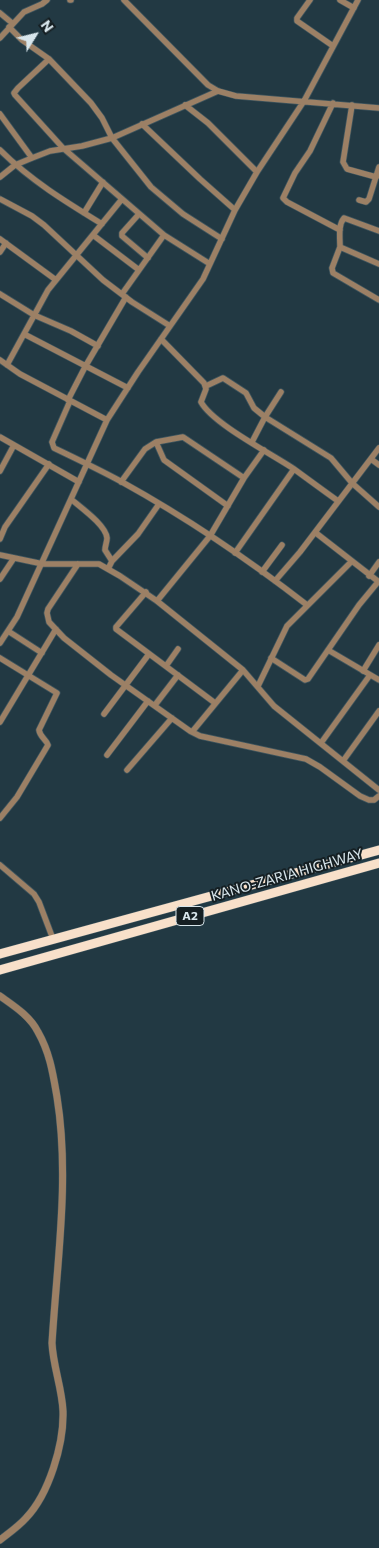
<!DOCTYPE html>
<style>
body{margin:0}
#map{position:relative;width:379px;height:1548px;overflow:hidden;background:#223943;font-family:Commissioner,sans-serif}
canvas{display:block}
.north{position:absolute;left:10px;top:10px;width:50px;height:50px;-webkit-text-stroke:4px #151f23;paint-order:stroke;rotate:54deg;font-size:14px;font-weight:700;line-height:20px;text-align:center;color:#d8e6ec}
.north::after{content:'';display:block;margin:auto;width:18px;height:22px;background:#d8e6ec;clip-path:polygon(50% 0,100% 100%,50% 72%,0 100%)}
</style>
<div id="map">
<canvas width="379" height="1548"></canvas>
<div class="north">N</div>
</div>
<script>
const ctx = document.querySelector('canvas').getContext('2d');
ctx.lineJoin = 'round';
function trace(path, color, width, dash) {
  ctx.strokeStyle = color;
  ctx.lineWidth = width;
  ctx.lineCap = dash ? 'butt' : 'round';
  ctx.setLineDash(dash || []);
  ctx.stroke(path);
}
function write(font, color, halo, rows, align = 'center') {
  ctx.font = font + ' Commissioner,sans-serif';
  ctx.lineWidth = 4;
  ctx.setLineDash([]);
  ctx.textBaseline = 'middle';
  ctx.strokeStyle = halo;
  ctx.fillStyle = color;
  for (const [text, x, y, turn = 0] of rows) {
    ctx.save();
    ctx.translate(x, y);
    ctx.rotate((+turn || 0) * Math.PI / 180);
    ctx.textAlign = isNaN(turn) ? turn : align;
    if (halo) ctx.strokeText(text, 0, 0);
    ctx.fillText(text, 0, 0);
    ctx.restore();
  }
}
const minor = new Path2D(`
 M70,0H71
 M124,0L208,85L218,91L236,96L379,108
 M310,0L297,18V21L333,46
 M340,0L354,8
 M0,13L12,23
 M9,27L22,40L49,59L91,103L102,118L112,138L151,187L183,214L222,239
 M0,38L24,12L42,4L47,0
 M49,59L18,88L14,93L15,95L63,148L164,235L210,264
 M333,103L310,151L295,173L283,198L287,202L340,230
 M185,105L208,123L257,172
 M352,105L343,162L347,169L376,177L379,175
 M0,114L32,158
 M142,124L200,179L235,210
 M0,150C30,180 66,202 102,224
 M0,177L15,165L32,158L50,151L82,146L112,138L218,91
 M0,199L32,216L44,225L103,280L132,302L170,326
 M359,200L366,202L369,199L379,167
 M84,213L103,182
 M139,214L122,233V236L148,258
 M379,231L344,218C338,225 340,237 340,247L379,264
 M93,235L139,270
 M0,239L56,280
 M340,247L332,268L333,273L379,300
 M0,252L6,243
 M0,294L34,315L71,331L98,346
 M122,294L164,235
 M24,334L128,388
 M161,339L204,383L206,389L201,402C213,424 272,454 294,469C309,480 324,491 338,501
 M0,360L20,374L107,420
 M7,365L48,290L122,199
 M206,386L223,378L246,393L254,408L265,417L331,458L352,483L379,507
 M68,400L85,367L126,297
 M70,401L52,442L54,448C77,459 100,470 122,482C187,518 249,560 307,605
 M0,437L79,482
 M156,442L164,460L228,506
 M252,442L265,417L281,392
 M371,459L379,465
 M0,471L14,445
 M121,482L145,449L156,442L183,437L244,478
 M71,499C80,507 106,525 107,538C107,542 105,546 105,550L112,561L108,569
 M316,533L379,582
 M0,539L5,527L49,464
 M235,553L294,469
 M0,555L43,564H99L120,576L157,601L243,670L274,706L379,790
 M112,561L138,534L159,504
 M78,564L48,609L47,613L49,622L64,638L111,675L190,731L200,736L306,759L320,767L360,796L369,800H374L379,796
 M262,572L282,545
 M369,576L379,562
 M0,579L14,558
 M275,581L300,552L379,448
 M146,592L116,627V629L215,703
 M157,601L210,536L244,478L264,450
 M8,631L42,653
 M0,643L17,617L107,420L138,372L203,279L235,210L257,172L304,101L358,0
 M328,650L379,680
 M0,658L57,693L39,730C40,737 46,739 48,745L17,797L0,818
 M271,658L305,680L308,679L359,605L378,582
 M166,666L178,649
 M363,671L379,645
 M258,686L287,626L352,561
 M155,705L178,675
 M104,714L149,654
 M0,722L56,629
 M192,732L243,670
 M321,743L370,675
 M107,755L148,701
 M343,761L379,711
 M127,770L172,718
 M0,865L34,894L39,902L53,939`);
const tertiary = new Path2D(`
 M0,996C14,1006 30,1016 38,1032C50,1053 53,1074 57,1097C70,1178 57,1261 52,1343C53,1366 62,1388 63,1411C64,1444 49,1494 26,1518C19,1526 9,1533 0,1540`);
const trunk = new Path2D(`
 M0,954L379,850
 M0,970L379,863`);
const shields = [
 [190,916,28]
];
const shieldNames = [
 ["A2",190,916]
];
const streetNames = [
 ["KANO-ZARIA HIGHWAY",287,875,-16]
];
trace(minor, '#3f555e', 7);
trace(tertiary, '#3f555e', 8);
trace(trunk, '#3f555e', 10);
trace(minor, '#9c8065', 5.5);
trace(tertiary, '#9c8065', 7);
trace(trunk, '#f8e0ca', 9);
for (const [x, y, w] of shields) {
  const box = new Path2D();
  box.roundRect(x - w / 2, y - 9.5, w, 19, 4);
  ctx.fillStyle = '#151f23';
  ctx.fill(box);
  trace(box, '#d8e6ec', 1);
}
write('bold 12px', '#d8e6ec', null, shieldNames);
write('14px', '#d8e6ec', '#151f23', streetNames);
</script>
